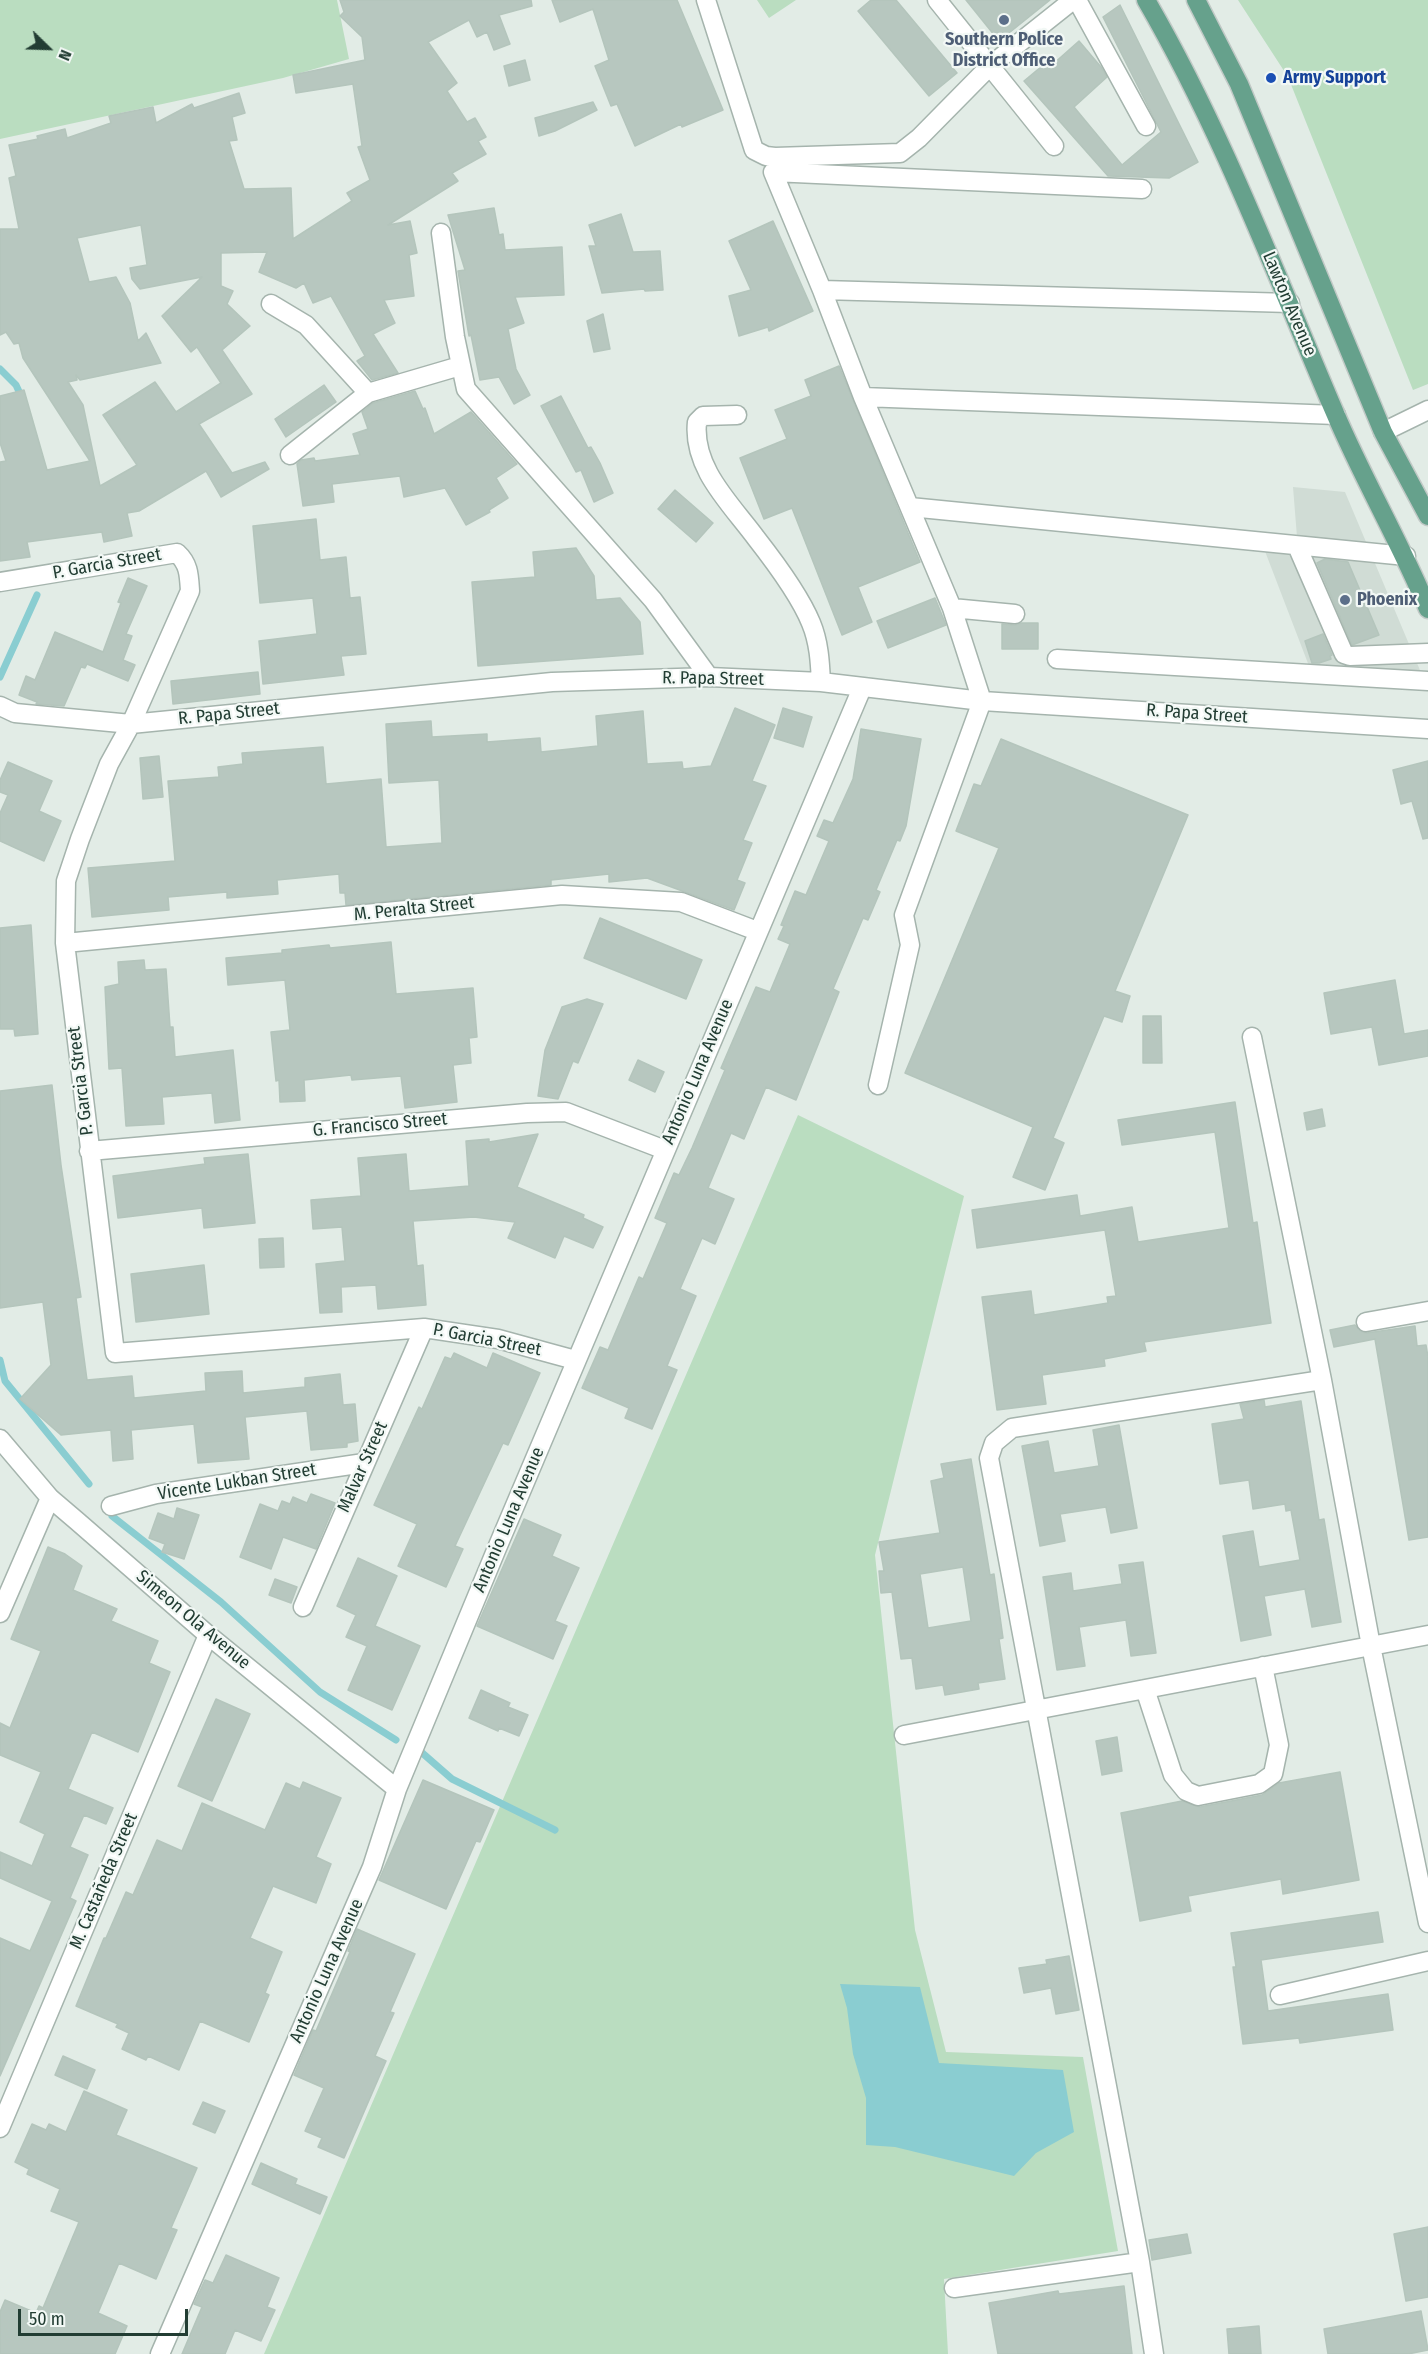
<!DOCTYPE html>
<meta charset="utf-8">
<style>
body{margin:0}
#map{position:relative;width:1428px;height:2354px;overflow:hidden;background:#e2ece6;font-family:"Fira Sans Condensed",sans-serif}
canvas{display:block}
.north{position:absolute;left:18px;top:18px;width:60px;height:60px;-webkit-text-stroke:4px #f2f8f5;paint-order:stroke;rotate:113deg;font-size:16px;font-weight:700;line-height:24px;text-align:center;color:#223d33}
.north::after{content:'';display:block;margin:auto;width:21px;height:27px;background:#223d33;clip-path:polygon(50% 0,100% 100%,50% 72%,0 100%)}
.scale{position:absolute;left:18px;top:2309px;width:170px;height:27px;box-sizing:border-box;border:3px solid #223d33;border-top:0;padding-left:8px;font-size:18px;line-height:21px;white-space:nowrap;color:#223d33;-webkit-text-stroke:4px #f2f8f5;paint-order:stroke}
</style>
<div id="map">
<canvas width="1428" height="2354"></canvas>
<div class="north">N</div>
<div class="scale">50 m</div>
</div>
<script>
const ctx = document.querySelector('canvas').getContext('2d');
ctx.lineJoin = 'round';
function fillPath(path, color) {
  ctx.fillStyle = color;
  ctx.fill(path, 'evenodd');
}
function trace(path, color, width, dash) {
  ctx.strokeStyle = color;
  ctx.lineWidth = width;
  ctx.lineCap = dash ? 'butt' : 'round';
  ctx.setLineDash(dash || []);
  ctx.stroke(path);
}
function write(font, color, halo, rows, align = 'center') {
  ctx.font = font + ' "Fira Sans Condensed",sans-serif';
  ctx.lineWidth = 4.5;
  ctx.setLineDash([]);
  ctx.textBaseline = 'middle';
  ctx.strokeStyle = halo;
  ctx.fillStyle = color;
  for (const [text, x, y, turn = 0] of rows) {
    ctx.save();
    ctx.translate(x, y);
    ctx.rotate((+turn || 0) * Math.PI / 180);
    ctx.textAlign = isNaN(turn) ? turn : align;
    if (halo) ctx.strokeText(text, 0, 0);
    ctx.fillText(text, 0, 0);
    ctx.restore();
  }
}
const built = new Path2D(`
 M1293,487L1345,492L1422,675L1309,666L1258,533L1297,537Z`);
const green = new Path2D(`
 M0,0H337L349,59L283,78L0,139Z
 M757,0H796L769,18Z
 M1238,0H1428V384L1413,390L1288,77Z
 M798,1115L964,1196L875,1555L915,1930L946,2052L1083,2057L1118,2251L944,2279L948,2354H264Z`);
const water = new Path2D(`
 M840,1984L920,1987L939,2063L1063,2070L1074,2132L1036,2153L1014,2176L895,2147L866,2145V2098L853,2054L847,2008Z`);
const stream = new Path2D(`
 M0,369L16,385L22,398
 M0,677L37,595
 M0,1360L5,1381L89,1484
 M112,1516L221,1602L320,1692L396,1740
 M420,1751L452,1779L555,1830`);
const building = new Path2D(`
 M340,0H531L532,6L499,15L510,44L494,50L487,32L477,37L469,20L428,42L457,83L447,91L467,122L475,118L486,137L478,141L486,154L452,173L458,181L388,225L410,221L417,253L409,255L414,296L384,300L395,323L373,334L398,373L372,380L357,361L365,356L331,296L313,303L304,283L296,288L259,272L267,252L221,253V286L233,291L227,304L250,326L222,350L252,394L199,424L232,473L265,462L269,469L221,497L206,471L139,511L127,513L132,536L104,542L102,532L27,542L30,557L0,561V462L6,461L0,443V396L24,390L47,470L90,461L23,358L19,343L14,344L6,332L0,335V229H19L9,178L16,176L9,145L38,139L37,136L65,129L67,138L111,123L109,116L153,107L156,123L192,104L194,108L239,93L245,113L232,117L237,140L229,141L244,189L291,188L293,239L352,201L347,193L370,180L358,147L362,146L353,84L296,93L293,75L365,60L362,37L340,16L344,12ZM141,225L147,265L130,268L132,279L140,289L202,277L162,316L191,352L197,347L221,383L176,412L155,382L103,415L137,465L100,486L83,405L68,382L77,380L76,375L80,380L161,363L146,333L138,341L130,303L116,277L89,282L77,238Z
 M552,0H677L723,110L682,127L681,124L635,146L617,104L611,106L595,66L609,60L593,9L560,22Z
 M871,0H896L957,73L929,96L858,11Z
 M966,0H1050L999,41Z
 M1120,5L1198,162L1169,178L1108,176L1024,81L1048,61L1052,65L1079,41L1101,67L1107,77L1074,107L1122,165L1161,132L1103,17Z
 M525,60L530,80L509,86L504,66Z
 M593,102L597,110L555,131L539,136L535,118Z
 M494,208L499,235L503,234L505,250L562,247L564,295L515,297L524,323L508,329L516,369L530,395L514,404L499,377L480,380L471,335L469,336L458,271L465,270L448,215Z
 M621,214L633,252L660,251L663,290L645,291L644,289L602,293L589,246H596L589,225Z
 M773,221L813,311L769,331L768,327L739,336L729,296L751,290L729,241Z
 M603,314L610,349L594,352L587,321Z
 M839,366L920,562L858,587L872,622L842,635L792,508L764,519L740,458L787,439L775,410L811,396L805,380Z
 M324,385L336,402L286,437L275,419Z
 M415,391L423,409L425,408L434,434L471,412L517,464L496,478L508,498L489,510L490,512L466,525L445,488L404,497L400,476L332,484L334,502L303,506L297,464L301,460L314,458L315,461L360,455L353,434L368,429L362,412L373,403Z
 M561,396L588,448L591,447L600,463L613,493L594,502L581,470L576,472L541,406Z
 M675,490L713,523L696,542L658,509Z
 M316,519L320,560L346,557L350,598L360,597L366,654L341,656L344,675L263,684L259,641L317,634L313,598L260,603L253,526Z
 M576,548L594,576L596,600L620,598L640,622L643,654L478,666L472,582L535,577L533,552Z
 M1325,559L1348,562L1379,635L1352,645L1317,563Z
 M128,578L147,586L126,634L132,636L123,660L135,665L128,681L87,664L85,668L81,667L64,706L36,704L37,702L19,695L26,676L35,680L55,632L103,652L121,603L118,602Z
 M935,598L946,625L888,648L877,621Z
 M1021,623H1038V649H1002V624L1015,625Z
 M1323,634L1332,655L1330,656L1331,659L1319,663H1312L1305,641Z
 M258,672L260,694L173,704L171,681Z
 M735,708L775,725L752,781L766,786L743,840L752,843L737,880L745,883L734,910L647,878L609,882V874L551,880V885L346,905L345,893H340L339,874L277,880L278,894L227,898V892L168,897L169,910L92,917L88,868L175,861L168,781L219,777L218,767L243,764L242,753L323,747L326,784L381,779L386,847L442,843L439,780L389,783L386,724L431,721L432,737L487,734V742L540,738L541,752L598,746L596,716L643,711L647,764L682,762L683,769L711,766Z
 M783,708L812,717L803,747L774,738Z
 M861,729L921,739L906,826L900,841L897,840L876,890L880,892L868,920L863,918L833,989L839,992L796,1100L766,1087L744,1139L731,1133L708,1188L734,1199L715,1244L702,1238L680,1289L696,1296L667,1366L677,1370L652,1429L625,1418L629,1408L582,1388L600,1347L608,1350L639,1277L643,1279L667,1223L655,1218L674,1173L679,1175L692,1148L725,1070L721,1068L756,987L770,992L790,944L778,939L784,926L781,925L795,891L806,895L829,841L817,836L824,820L833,823L853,779Z
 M1001,739L1188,815L1115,991L1130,996L1122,1022L1104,1016L1053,1138L1064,1143L1045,1190L1013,1177L1033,1127L905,1073L999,848L956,831L974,784L981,786Z
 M159,756L163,797L143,799L140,758Z
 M1428,761V838L1423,839L1412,801L1401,804L1393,770Z
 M8,762L52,781L39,811L61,821L44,861L0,841V813L8,795L0,792V780Z
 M600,918L702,960L686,999L584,958Z
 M31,925L38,1034L15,1036L14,1029H0V928Z
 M391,942L396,994L473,988L477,1037L469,1038L471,1063L453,1065L457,1102L405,1108L401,1076L352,1080L351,1075L304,1080L305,1101L280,1102L279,1080L276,1081L271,1032L290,1030L285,980L228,985L226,958L282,953V950L329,945L330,948Z
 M144,960L145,970L166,969L170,1027H173L175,1057L233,1050L240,1120L215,1123L212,1093L162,1097L164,1124L126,1126L122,1068L109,1069L105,987L119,984L118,962Z
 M1395,980L1404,1034L1428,1030V1056L1379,1065L1372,1027L1331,1034L1324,993Z
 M587,999L603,1004L578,1063L573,1061L558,1099L538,1096L545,1050L562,1007Z
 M1143,1016H1161L1162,1063H1143Z
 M638,1060L664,1072L655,1092L629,1080Z
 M52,1085L61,1165L81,1297L76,1298L87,1380L132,1376L134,1398L206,1391L205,1373L242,1371L243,1393L305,1387V1378L340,1374L343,1405L355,1404L358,1441L347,1443V1447L311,1450L307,1411L245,1417L249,1459L198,1463L194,1424L131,1430L133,1459L113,1461L111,1430L61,1435L20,1399L51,1365L43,1302L0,1308V1091Z
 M1235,1102L1253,1223L1257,1222L1271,1323L1144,1342L1146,1351L1104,1359L1105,1366L1042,1375L1046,1404L997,1410L982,1297L1031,1291L1034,1315L1108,1303L1107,1297L1116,1296L1105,1230L977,1248L972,1210L1077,1195L1080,1216L1132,1207L1138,1242L1229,1228L1215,1132L1122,1145L1118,1120Z
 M1322,1109L1325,1126L1307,1130L1304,1113Z
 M538,1134L517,1187L584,1215L583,1218L603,1227L593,1248L564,1236L555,1258L508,1238L515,1222L474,1217L413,1221L417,1266L423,1265L426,1305L378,1309L376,1285L341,1287L342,1312L320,1313L316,1264L345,1261L342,1227L313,1229L311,1200L361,1196L358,1158L406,1154L409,1191L469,1186L466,1141L489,1139V1142Z
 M248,1154L255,1223L204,1228L202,1208L118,1218L113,1176L205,1164L204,1158Z
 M283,1238L284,1267L260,1268L259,1239Z
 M204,1265L209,1314L136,1322L131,1274Z
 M1355,1325L1362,1332L1367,1333L1415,1326L1417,1346L1426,1345L1428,1357V1537L1409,1540L1375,1339L1334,1347L1330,1330Z
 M454,1353L487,1368L493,1353L540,1373L508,1445L503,1443L455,1546L463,1549L446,1587L398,1566L417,1524L374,1505L419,1407L422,1409L445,1357L451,1359Z
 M1264,1400L1265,1407L1301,1401L1319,1520L1324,1519L1341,1622L1312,1627L1305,1589L1264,1596L1271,1635L1241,1641L1223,1536L1253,1531L1259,1567L1300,1560L1291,1510L1286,1511L1285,1504L1253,1509L1249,1480L1220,1484L1212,1424L1244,1419L1240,1404Z
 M1119,1425L1137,1528L1111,1533L1106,1507L1060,1514L1065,1541L1040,1546L1022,1446L1048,1441L1054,1473L1099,1466L1093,1430Z
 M971,1459L990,1575L994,1574L1003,1638L999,1639L1005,1679L978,1683L979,1689L945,1695L943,1685L916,1689L912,1658L901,1659L892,1592L881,1593L879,1571H884L879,1542L940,1533L931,1481L944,1478L941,1464ZM963,1567L971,1621L928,1628L920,1574Z
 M311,1494L335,1503L316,1549L283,1537L271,1569L240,1557L260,1504L278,1511L282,1501L290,1504L293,1497L307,1503Z
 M177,1508L199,1515L184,1559L162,1552L165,1544L149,1538L158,1513L174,1519Z
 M524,1519L561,1535L552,1556L579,1568L555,1621L567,1626L553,1659L477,1626Z
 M48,1547L65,1554L82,1566L73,1590L117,1609L111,1621L158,1641L149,1663L170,1672L138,1752L92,1732L68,1789L113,1808L106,1824L84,1815L70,1847L88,1855L70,1898L76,1901L0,2076V1938L30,1951L52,1901L0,1878V1852L32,1866L45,1834L20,1822L41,1772L0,1755V1723L10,1728L41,1651L11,1639Z
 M358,1558L397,1576L375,1626L420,1646L392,1710L348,1690L367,1646L346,1637L356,1615L337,1606Z
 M1143,1562L1156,1653L1131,1656L1126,1620L1079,1627L1085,1666L1057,1670L1043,1577L1071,1573L1073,1591L1122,1584L1119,1565Z
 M275,1579L297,1587L291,1603L269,1595Z
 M481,1690L510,1703L508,1707L528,1715L519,1736L499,1728L498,1731L469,1718Z
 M216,1699L250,1714L212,1801L178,1786Z
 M1117,1737L1122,1771L1102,1775L1096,1741Z
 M1340,1772L1359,1880L1283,1894L1281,1879L1188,1896L1191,1911L1140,1921L1121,1813L1182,1801L1200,1807L1262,1795L1279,1783Z
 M423,1780L494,1810L480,1842L476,1841L446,1909L379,1880Z
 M303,1782L341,1798L316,1857L331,1864L316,1903L273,1886L250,1938L282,1952L265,1993L269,1995L249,2042L200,2021L179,2070L148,2056L146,2060L122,2049L129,2033L116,2027L118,2024L76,2006L104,1938H106L126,1892L133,1895L157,1840L182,1851L202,1803L265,1830L286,1783L300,1789Z
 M1378,1912L1383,1942L1261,1960L1268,2011L1388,1994L1393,2030L1300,2043L1299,2038L1243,2044L1233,1967H1236L1231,1933Z
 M357,1929L415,1954L390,2012L394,2013L375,2056L386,2061L344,2158L318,2147L322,2138L305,2131L324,2088L294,2075L313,2030L316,2031L350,1952L348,1951Z
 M1069,1956L1079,2010L1056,2014L1051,1988L1024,1993L1019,1968L1047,1964L1046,1960Z
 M63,2056L95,2070L87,2089L55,2075Z
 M84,2091L127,2110L116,2135L197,2168L171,2228L177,2230L156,2279L119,2263L98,2313L127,2326L115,2354H0V2312L5,2300L36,2313L39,2306L43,2308L79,2222L51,2211L60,2189L27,2174L29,2169L15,2162L32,2124L46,2130L49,2124L66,2132Z
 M203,2102L225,2111L215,2133L193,2124Z
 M261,2163L297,2179L295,2184L327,2197L320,2214L252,2184Z
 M1428,2227V2297L1406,2301L1394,2234Z
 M1187,2234L1191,2253L1152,2260L1149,2240Z
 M226,2255L279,2278L267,2307L275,2310L261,2341L235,2330L225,2354H182L202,2307L194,2304L205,2280L213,2283Z
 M1124,2286L1132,2354H998L989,2303L1058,2291L1059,2294Z
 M1421,2311L1428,2350L1408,2354H1328L1324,2329Z
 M1259,2326L1261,2354H1229L1227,2329Z`);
const minor = new Path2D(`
 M706,0L754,150L766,156L775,157L900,153L919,138L990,66L1073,0
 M937,0L1054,146
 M1077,0L1146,126
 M441,233L455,337L466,389L653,600L709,677
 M822,290L1290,303
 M271,304L306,325L368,393L460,366
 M863,397L1336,415
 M737,415L703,416L697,422C692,468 731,504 756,538C774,561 800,596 811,623C819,642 820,662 821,682
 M1383,432L1428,410
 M290,455L368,393
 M910,507L1406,556
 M1297,546L1344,654L1350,656L1428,653
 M0,582L177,553C189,564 189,575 190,591L131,724L109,764L80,839L66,881L65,943L115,1353L424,1328L498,1339L575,1360
 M952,608L1015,614
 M1057,659L1428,681
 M0,706L15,713L131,724L552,682L709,677L821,682L982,701L1428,729
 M65,943L562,895L681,902L757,931
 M1252,1037L1322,1380L1371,1646L1428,1923
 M878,1085L910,945L904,915L982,701L952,608L863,397L822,290L773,172L1142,189
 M89,1151L527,1113L566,1112L665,1150
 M1366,1322L1428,1311
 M0,1439L50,1498L77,1521L208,1635L397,1789
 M111,1506L156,1494L364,1463
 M303,1607L424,1328
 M0,1613L50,1498
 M1145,1689L1173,1775L1186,1791L1198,1796L1259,1784L1273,1774L1279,1745L1263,1666
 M904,1735L1428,1635
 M1280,1995L1428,1961
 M0,2128L208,1635
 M954,2288L1140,2262
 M160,2354L372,1867L397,1789L497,1548L862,688
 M1154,2354L1140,2262L989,1458L994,1443L1012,1428L1322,1380`);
const major = new Path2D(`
 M1146,0C1222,131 1275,273 1335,413C1363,479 1400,542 1428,609
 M1196,0L1239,84L1383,432L1428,516`);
const markers = [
 [1004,20,6,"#5c6f8a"],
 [1271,78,6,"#1a4fb4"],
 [1345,600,6,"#5c6f8a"]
];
const serviceNames = [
 ["Southern Police",1004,40],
 ["District Office",1004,61],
 ["Phoenix",1357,600,"left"]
];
const transitNames = [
 ["Army Support",1283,78]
];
const streetNames = [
 ["Lawton Avenue",1289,304,67],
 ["P. Garcia Street",107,564,-10],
 ["R. Papa Street",713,679,1],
 ["R. Papa Street",229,714,-6],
 ["R. Papa Street",1197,714,4],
 ["M. Peralta Street",414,909,-6],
 ["Antonio Luna Avenue",698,1072,-67],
 ["P. Garcia Street",81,1081,-97],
 ["G. Francisco Street",380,1125,-5],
 ["P. Garcia Street",487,1340,11],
 ["Malvar Street",363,1467,-66],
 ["Vicente Lukban Street",237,1482,-9],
 ["Antonio Luna Avenue",509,1520,-67],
 ["Simeon Ola Avenue",193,1620,40],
 ["M. Castañeda Street",104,1881,-67],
 ["Antonio Luna Avenue",327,1971,-66]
];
fillPath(built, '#d0dcd5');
fillPath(green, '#baddc0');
fillPath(water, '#8acdd1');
trace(stream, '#8acdd1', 7);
fillPath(building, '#b7c7bf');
trace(building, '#b4c5bc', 1.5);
trace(minor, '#a5b4ad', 21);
trace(major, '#c1c9c6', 21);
trace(minor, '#fff', 18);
trace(major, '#66a18c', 18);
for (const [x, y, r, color] of markers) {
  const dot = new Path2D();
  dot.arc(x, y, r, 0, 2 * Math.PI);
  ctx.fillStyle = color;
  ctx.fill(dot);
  trace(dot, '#f2f8f5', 2);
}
write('bold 18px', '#4e5e75', '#f2f8f5', serviceNames);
write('bold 18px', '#164399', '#f2f8f5', transitNames, 'left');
write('18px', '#223d33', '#f2f8f5', streetNames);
</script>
